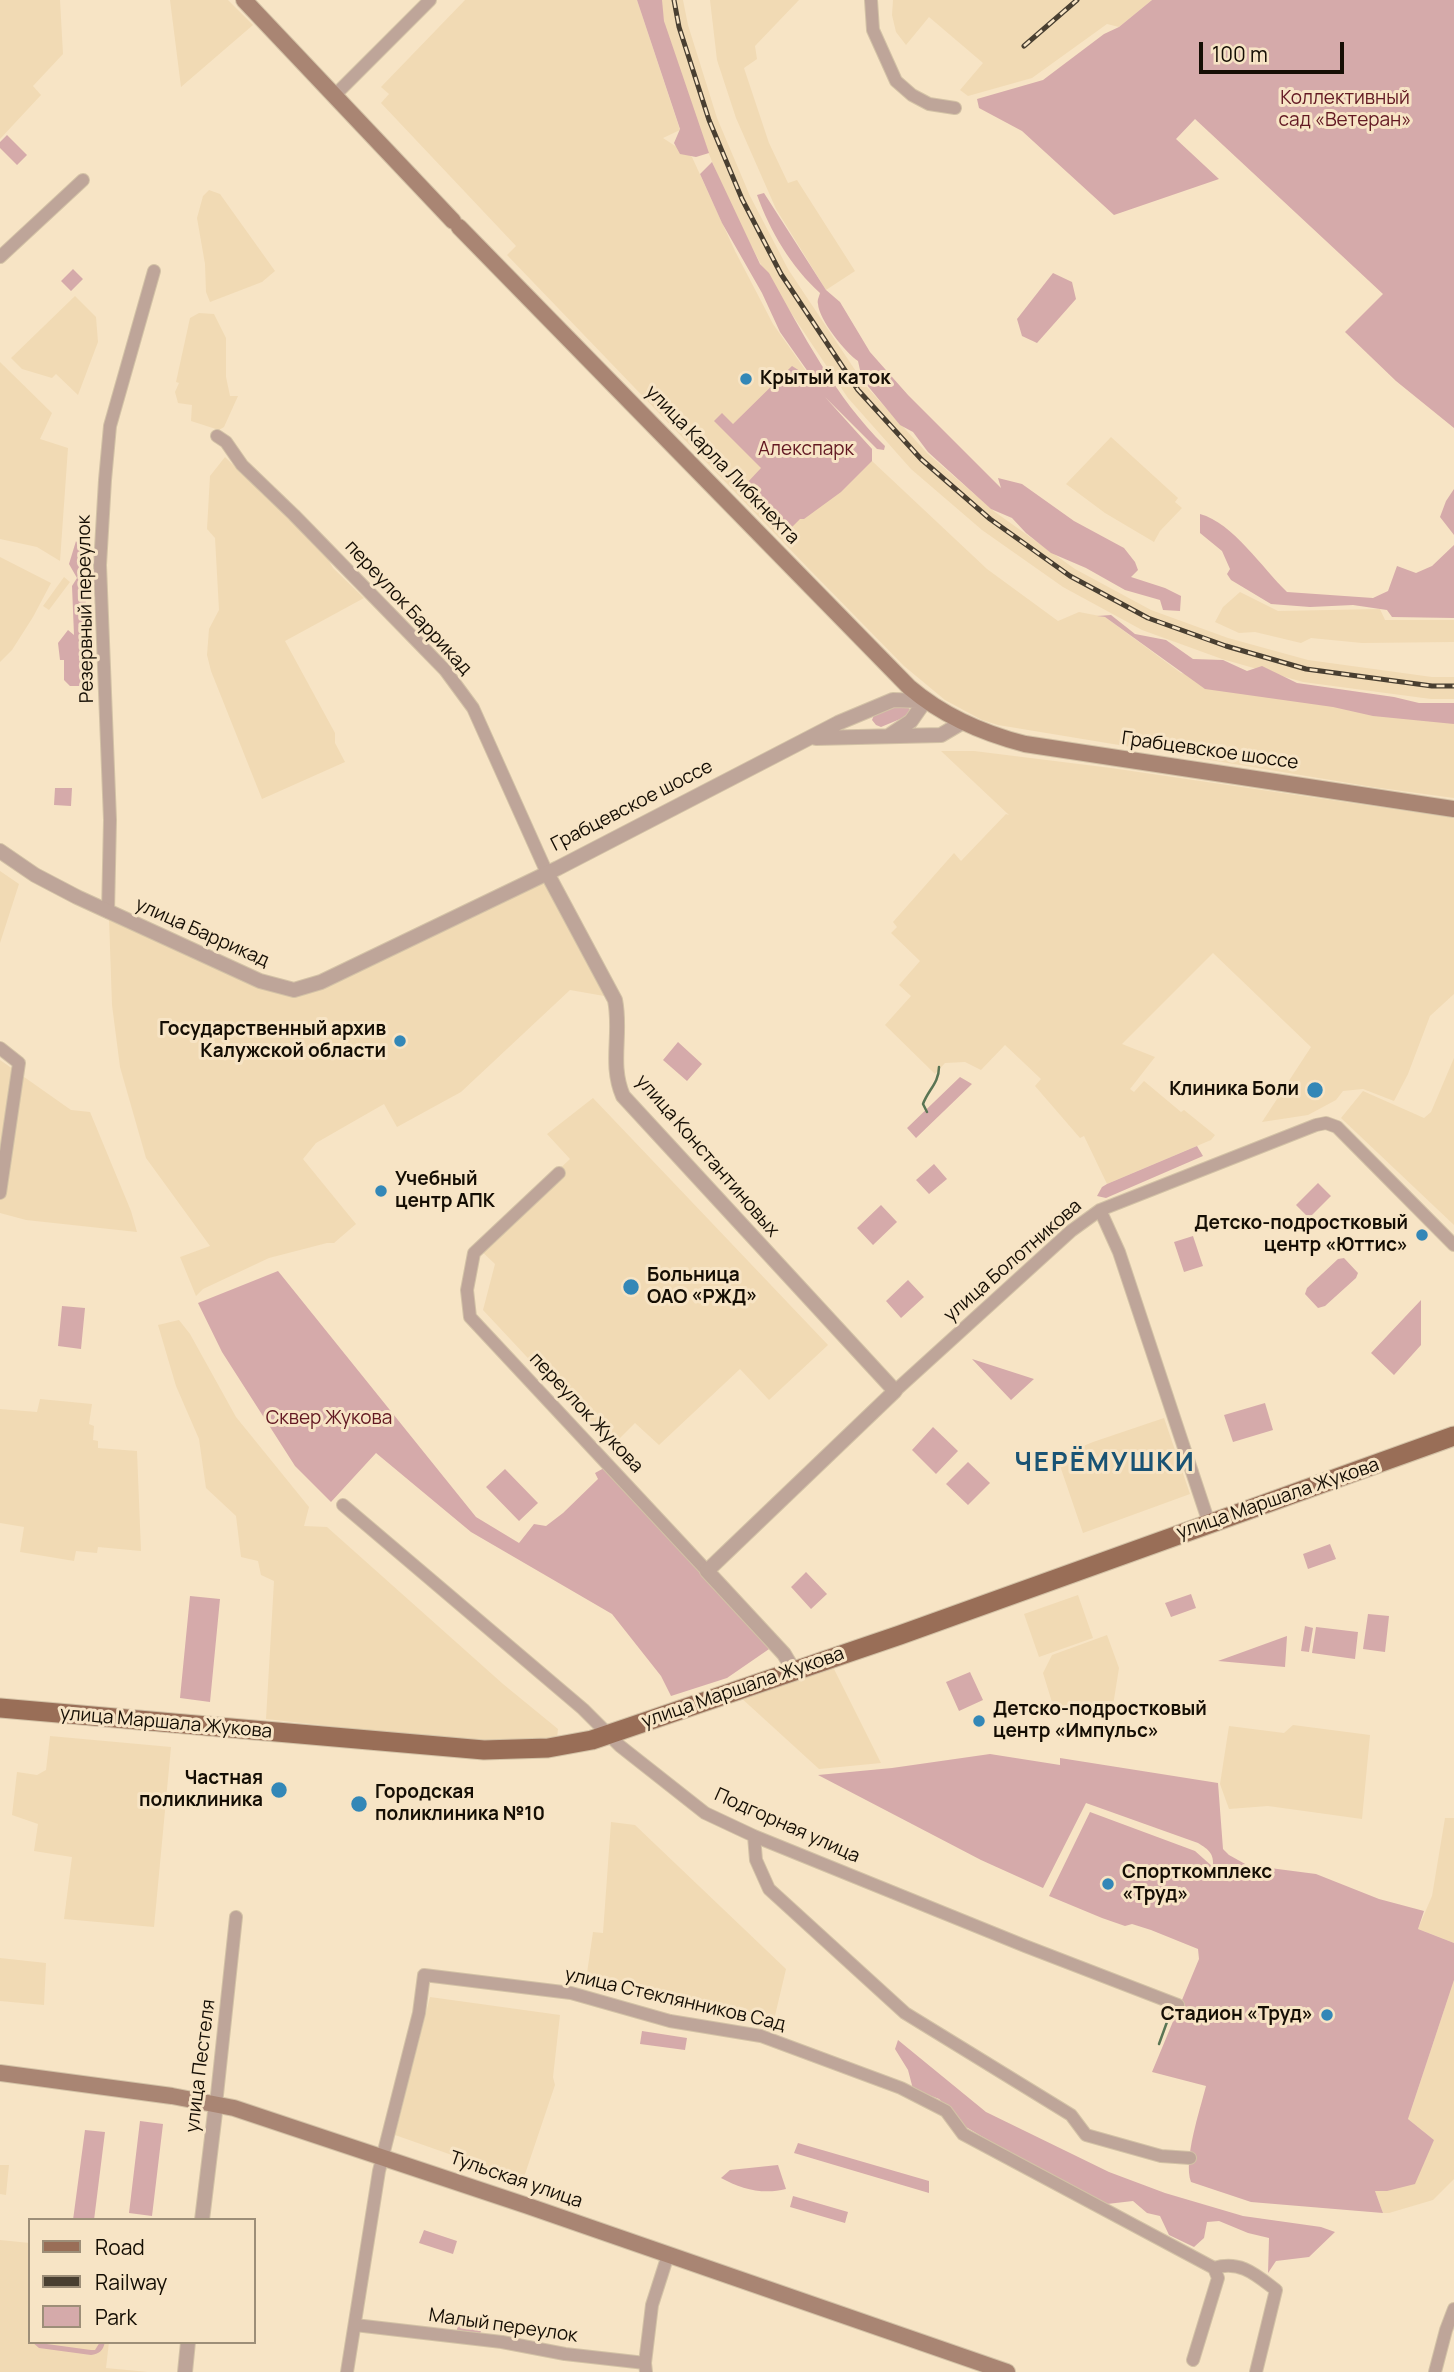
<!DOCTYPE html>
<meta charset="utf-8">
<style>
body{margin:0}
#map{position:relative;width:1454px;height:2372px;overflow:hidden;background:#f7e4c5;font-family:Manrope,sans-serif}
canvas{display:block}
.legend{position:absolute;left:28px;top:2218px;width:228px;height:126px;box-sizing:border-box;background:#f7e4c5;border:2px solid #9d8e78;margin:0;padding:9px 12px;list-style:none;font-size:21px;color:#150e04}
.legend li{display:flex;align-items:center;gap:14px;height:35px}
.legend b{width:35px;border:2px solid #9d8e78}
.scale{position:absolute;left:1199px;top:42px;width:145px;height:32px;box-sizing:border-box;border:4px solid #150e04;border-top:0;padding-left:9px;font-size:21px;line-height:24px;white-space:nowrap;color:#150e04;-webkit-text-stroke:5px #f7e4c5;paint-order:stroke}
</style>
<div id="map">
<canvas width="1454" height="2372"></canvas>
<ul class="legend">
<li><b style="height:9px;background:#996e57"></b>Road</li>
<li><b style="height:9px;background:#493f31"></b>Railway</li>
<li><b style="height:19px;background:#d5aaaa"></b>Park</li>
</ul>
<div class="scale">100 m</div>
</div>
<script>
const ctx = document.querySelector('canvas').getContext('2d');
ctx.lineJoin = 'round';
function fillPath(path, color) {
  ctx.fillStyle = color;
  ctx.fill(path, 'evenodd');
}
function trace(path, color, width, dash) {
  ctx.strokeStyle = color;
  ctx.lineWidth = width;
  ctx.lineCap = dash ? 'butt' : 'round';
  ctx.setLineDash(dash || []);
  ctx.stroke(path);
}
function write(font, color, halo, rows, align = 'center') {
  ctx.font = font + ' Manrope,sans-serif';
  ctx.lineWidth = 6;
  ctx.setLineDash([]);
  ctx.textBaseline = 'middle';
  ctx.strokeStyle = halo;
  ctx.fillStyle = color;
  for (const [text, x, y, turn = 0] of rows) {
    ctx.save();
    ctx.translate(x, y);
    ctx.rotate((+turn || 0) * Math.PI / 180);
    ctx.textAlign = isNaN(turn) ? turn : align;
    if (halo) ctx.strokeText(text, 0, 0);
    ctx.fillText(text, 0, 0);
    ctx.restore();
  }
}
const built = new Path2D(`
 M0,0H60L63,54L33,86L41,95L0,139Z
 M170,0H228L253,25L181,87Z
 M465,0H637L680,130L663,138L692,157L735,251L773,324L828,402L872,449V461L987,569L1058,621L1079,612L1105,617L1181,673L1454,722V798L1373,787L998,725L982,720L945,700L904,666L808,568L507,255L516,246L381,103L389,94L381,87Z
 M660,0H683L688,25L717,118L750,196L788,269L865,385L927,453L995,512L1075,569L1151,610L1228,638L1308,660L1432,677H1454V699H1431L1303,682L1222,659L1142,630L1063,587L982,530L911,469L848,398L769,280L730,205L697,125L666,31Z
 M710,0H799L755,46L757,59L744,68L769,143L788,183L797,180L855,271L826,290L776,209L736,118L717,60Z
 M893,0H1152L1119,27L1107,24L1032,78L968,96L960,90L983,63L929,17L906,45L896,32L892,15Z
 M209,190L220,194L275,271L262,282L210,302L206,292L205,264L197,218L203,196Z
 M75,296L96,317L98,342L78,395L56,374L52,378L22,369L11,358Z
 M199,313L214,314L226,338V377L230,396H238L224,427L219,430L191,421L192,405L178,403L175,392L179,383L176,382L190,318Z
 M0,362L52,413L40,439L68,448L60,561L37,547L0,539Z
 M1111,437L1178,498L1175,502L1182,508L1160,531L1154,542L1105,513L1066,484Z
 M225,457L325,554L333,568L364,598L285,641L335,733V743L345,762L262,799L211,671L207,655L209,629L219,610L215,538L207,529L210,476Z
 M0,557L51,583L33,617L12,650L0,662Z
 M64,577L70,582L49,610L43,606Z
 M1240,592L1278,611L1380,609L1385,620H1454V642L1362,643L1311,638L1301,643L1255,632L1239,633L1215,622L1223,607Z
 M941,751H974L1111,768L1454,818V994L1430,1016L1408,1074L1394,1101L1363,1089L1343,1091L1336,1100L1308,1115L1262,1122L1311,1047L1213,953L1122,1044L1155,1057L1130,1089L1134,1092L1144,1081L1181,1112L1184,1110L1215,1135L1211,1140L1107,1184L1084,1136L1080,1138L1035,1086L1041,1079L1005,1045L981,1070L965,1062L945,1063L935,1074L885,1025L911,996L899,985L920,961L891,933L897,927L893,922L954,853L961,861L1006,814L1009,815Z
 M0,871L19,884L0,943Z
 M541,882L546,883L610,997L570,990L461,1092L397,1127L384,1104L316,1143L303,1159L356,1224L334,1243H327L269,1258L203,1289L196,1296L180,1257L210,1246L146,1158L120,1067L112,1005L109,918L291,995Z
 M1454,1058V1225L1341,1118L1363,1091L1424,1118L1431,1112Z
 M0,1060L71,1110L90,1112L131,1211L137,1232L26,1220L0,1213Z
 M593,1098L828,1345L769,1400L740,1369L659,1445L635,1423L611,1447L483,1310L495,1264L477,1247L570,1159L547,1134Z
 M179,1320L190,1334L236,1417L309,1507L304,1526L327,1527L503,1684L558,1729L557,1738L485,1740L374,1731L266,1719L274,1581L261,1575L258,1561L241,1557L236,1516L206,1488L199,1439L176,1386L158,1325Z
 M40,1399L92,1404L89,1424L94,1426L93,1440L98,1441V1448L137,1451L141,1551L98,1547L97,1553L76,1551L74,1561L20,1552L24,1527L0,1523V1409L37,1412Z
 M1164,1418L1190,1494L1083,1533L1057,1457L1093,1442Z
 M1078,1595L1093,1638L1039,1657L1024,1614Z
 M1107,1635L1119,1668L1111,1718L1055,1712L1043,1673L1052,1655Z
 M832,1665L881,1763L819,1769L739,1696Z
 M1293,1725L1370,1735L1362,1819L1268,1806L1229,1809L1220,1784L1229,1726L1284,1733Z
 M50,1736L171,1747L154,1927L64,1919L72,1857L34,1851L38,1824L12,1815L17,1772L37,1775L46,1770Z
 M1445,1818H1454V1943L1418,1929L1432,1896Z
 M611,1822L635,1825L786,1969L774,2020L667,2000L586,1980L593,1932L603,1933Z
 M0,1958L46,1963L44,2005L0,2001Z
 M1454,1980V2179L1433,2200L1389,2213H1383L1375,2191H1387L1434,2140L1408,2119Z
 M430,1997L560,2015L553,2077L555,2085L523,2180L395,2135Z
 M0,2165H9L6,2195L0,2194Z
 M0,2240L30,2243V2342H109L106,2368L148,2372H0Z`);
const green = new Path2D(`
 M637,0H662L664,21L709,153L696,157L680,154L674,143L680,129Z
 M1152,0H1454V428L1396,381L1345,332L1383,294L1195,119L1176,139L1219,179L1114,215L1022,131L979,108L977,99L1043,80L1104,34L1119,27Z
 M7,135L27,155L17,165L0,148V142Z
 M712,162L760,264L769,273C803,334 835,397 885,446L884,450L877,449L825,397L872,449V461L841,492L804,519H800L791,528L747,483L761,468L714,421L722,413L733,424L792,366L811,378L818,386L780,332L762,293L722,223L700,174Z
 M764,193L826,290L840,302L870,352L908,395L1001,488L998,478L1022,484L1074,521L1124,548L1135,562L1138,570L1131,577L1165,588L1181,596L1180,611L1163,610L1160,600L1125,590L1086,568L1051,553L1026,533L1012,518L991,509L928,452L913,432L900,425L862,379L858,361C846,353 819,320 818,304C817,300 819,297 820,293C791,267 770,231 757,195Z
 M73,269L83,279L71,291L61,281Z
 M1053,273L1072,282L1076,299L1037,343L1022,336L1017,319Z
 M1454,489V535L1440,517L1446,501Z
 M1200,514C1233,523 1262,568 1287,592L1373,598L1388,591L1397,566L1416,573L1432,566L1454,545V618L1392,617L1387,610L1353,605L1310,607L1271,604L1231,580L1227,574L1230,569L1222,551L1200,533Z
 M76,541L85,555L87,664L81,686H70L64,680V660H60L58,643L68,630L74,635L72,586L77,578L69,564Z
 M1111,615L1135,634L1166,640L1193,659L1223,660L1247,671L1262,666L1297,683L1394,697L1419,703H1454V724L1373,716L1333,707L1205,689L1105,617L1097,616Z
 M895,705L908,707L910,710L905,717L881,727L876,725L872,720L874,715Z
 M55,788H72L71,806L54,805Z
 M678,1042L702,1064L687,1081L663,1060Z
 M960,1077L972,1084L916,1138L907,1128Z
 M1197,1146L1203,1156L1106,1198L1097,1196L1102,1187L1107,1184Z
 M934,1164L947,1179L929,1194L916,1180Z
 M1318,1183L1331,1196L1309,1218L1296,1205Z
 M881,1205L897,1222L873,1245L857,1228Z
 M1193,1236L1203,1266L1184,1272L1174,1242Z
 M1344,1258L1358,1273L1356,1278L1325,1306L1318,1308L1305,1294L1307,1288L1338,1259Z
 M278,1271L476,1517L519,1543L534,1524L546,1526L563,1513L598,1479L595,1473L604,1468L772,1647L727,1678L671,1696L661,1676L612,1614L471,1532L376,1453L331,1502L295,1466L222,1352L198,1303Z
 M908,1280L924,1297L901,1318L886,1301Z
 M1421,1300V1345L1394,1375L1371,1353Z
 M62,1306L85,1308L81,1349L58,1346Z
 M972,1359L1034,1379L1011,1400Z
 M1265,1403L1273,1430L1233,1442L1224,1415Z
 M933,1427L958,1451L936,1474L912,1450Z
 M968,1462L990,1483L968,1505L946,1484Z
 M505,1469L538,1503L519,1521L486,1487Z
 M1330,1544L1336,1559L1308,1569L1303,1554Z
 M806,1572L827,1594L811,1609L791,1587Z
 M1191,1594L1196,1608L1171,1617L1165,1603Z
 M190,1596L220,1599L210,1702L180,1698Z
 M1368,1614L1389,1616L1385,1652L1363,1649Z
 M1305,1626L1313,1628L1309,1652L1301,1651Z
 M1316,1627L1358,1632L1355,1659L1312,1653Z
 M1287,1636L1285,1667L1218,1661Z
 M970,1672L983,1700L959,1711L946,1682Z
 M990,1754L1060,1765V1758L1218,1783L1223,1849L1229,1855L1247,1865L1316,1874L1379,1899L1424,1911L1418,1929L1454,1943V1980L1408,2119L1434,2140L1415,2184L1387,2191H1375L1383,2213L1251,2202L1191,2182C1183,2160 1200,2110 1206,2086L1152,2072L1199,1959L1198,1949L1151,1930L1132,1924L1125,1926L1102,1918L1049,1896L1090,1812L1195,1851L1213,1867C1214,1853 1209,1850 1198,1843L1086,1803L1043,1888L981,1860L818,1775L892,1768Z
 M642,2031L687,2038L685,2050L640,2044Z
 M898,2040L986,2112L1109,2172L1165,2193L1243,2216L1321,2227L1335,2232L1309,2257L1276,2261L1268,2273L1269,2238L1248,2233L1219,2221L1207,2222L1204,2238L1194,2247L1169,2235L1160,2216L1147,2213L1133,2201L1107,2204L1003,2149L966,2127L939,2099L913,2089L908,2070L895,2049Z
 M140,2121L163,2124L152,2216L129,2213Z
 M85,2130L105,2132L94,2220H73Z
 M798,2143L929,2181V2193L794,2153Z
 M778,2165L786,2189C763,2195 741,2189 721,2178L730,2170Z
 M793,2196L848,2212L845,2223L790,2207Z
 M424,2230L457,2241L453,2254L419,2243Z
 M459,2314L484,2321L480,2334L457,2330Z
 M32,2342L91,2350H95L100,2342H105C103,2351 99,2354 91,2355L39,2348Z`);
const stream = new Path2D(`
 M927,1112L923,1104C928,1090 939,1083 939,1067
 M1159,2044L1171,2011`);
const minor = new Path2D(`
 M871,0L873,30L896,81L912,95L929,104L955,108
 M335,95L430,0
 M0,257L83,180
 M217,436L226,442L242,465L294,515L445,670L473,708L547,873
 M108,912L110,820L100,565L105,480L110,426L154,271
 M0,1048L19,1063L0,1193
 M559,1173L474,1253L467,1290L470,1317L707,1571
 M1100,1210L1119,1252L1209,1523
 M895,1391L1071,1231L1100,1210L1316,1125L1326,1123L1337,1127L1454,1245
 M343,1505L583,1709L620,1746L705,1813L754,1836L1025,1946L1178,2005
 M754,1836L756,1860L769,1889L905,2013L1071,2115L1086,2135L1161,2156L1190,2158
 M216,2104L236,1917
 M1214,2268C1241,2260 1256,2275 1276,2290L1256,2372
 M355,2325L502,2342L565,2354L645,2363
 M1193,2360L1218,2278L1214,2268
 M347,2372L379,2171L419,2013L424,1975L571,1993L670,2021L761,2036L901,2088L946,2111L963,2134L1214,2268
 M646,2372L645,2363L652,2305L668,2255
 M1435,2372L1446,2330L1454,2309`);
const tertiary = new Path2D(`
 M890,735L911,721L925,701
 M816,738L941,735L963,722
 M0,851L35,875L77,897L260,981L294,990L321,982L558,868L838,723L893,700L925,701
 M547,873L615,1000C622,1033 609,1064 623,1096L895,1391L707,1571L784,1654L794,1671
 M202,2220L216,2104
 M185,2372L188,2342`);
const secondary = new Path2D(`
 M244,0L453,221
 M459,227L909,687C943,716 982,733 1025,744L1454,809
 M0,2073L172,2096L234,2108L528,2206L1007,2372`);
const primary = new Path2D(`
 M0,1708L484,1750L548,1748L592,1740L900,1635L1454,1436`);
const rail = new Path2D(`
 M674,0L679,27L709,120L742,199L781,274L858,390L921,459L990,519L1070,576L1148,618L1226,646L1306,669L1432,686H1454
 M1024,46L1077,0`);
const markers = [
 [746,379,7,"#3387b7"],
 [400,1041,7,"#3387b7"],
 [1315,1090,9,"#3387b7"],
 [381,1191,7,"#3387b7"],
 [1422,1235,7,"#3387b7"],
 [631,1287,9,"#3387b7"],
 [979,1721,7,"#3387b7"],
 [279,1790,9,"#3387b7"],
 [359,1804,9,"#3387b7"],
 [1108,1884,7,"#3387b7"],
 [1327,2015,7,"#3387b7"]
];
const parkNames = [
 ["Коллективный",1345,99],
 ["сад «Ветеран»",1345,121],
 ["Алекспарк",806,450],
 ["Сквер Жукова",329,1419]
];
const poiNames = [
 ["Крытый каток",760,379],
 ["Государственный архив",386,1030,"right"],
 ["Калужской области",386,1052,"right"],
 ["Клиника Боли",1299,1090,"right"],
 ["Учебный",395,1180],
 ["центр АПК",395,1202],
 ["Детско-подростковый",1408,1224,"right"],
 ["центр «Юттис»",1408,1246,"right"],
 ["Больница",647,1276],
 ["ОАО «РЖД»",647,1298],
 ["Детско-подростковый",993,1710],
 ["центр «Импульс»",993,1732],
 ["Частная",263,1779,"right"],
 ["поликлиника",263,1801,"right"],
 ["Городская",375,1793],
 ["поликлиника №10",375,1815],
 ["Спорткомплекс",1122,1873],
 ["«Труд»",1122,1895],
 ["Стадион «Труд»",1313,2015,"right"]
];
const streetNames = [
 ["улица Карла Либкнехта",722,465,46],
 ["переулок Баррикад",408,608,47],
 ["Резервный переулок",86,609,-91],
 ["Грабцевское шоссе",1210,751,8],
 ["Грабцевское шоссе",632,806,-27],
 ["улица Баррикад",202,933,24],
 ["улица Константиновых",707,1156,49],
 ["улица Болотникова",1013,1261,-41],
 ["переулок Жукова",586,1413,47],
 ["улица Маршала Жукова",1278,1499,-19],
 ["улица Маршала Жукова",743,1688,-19],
 ["улица Маршала Жукова",166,1723,5],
 ["Подгорная улица",787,1826,24],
 ["улица Стеклянников Сад",675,2000,13],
 ["улица Пестеля",201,2066,-83],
 ["Тульская улица",516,2180,19],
 ["Малый переулок",503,2326,8]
];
const districtNames = [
 ["ЧЕРЁМУШКИ",1105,1464]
];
fillPath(built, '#f1dab4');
fillPath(green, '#d5aaaa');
trace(stream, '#5a7554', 2.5);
trace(minor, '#d3c2a6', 14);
trace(tertiary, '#d3c2a6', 16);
trace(secondary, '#d3c2a6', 18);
trace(primary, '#d3c2a6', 21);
trace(minor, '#bea599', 12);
trace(tertiary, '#bea599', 14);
trace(secondary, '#a98573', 16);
trace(primary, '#996e57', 19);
trace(rail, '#493f31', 5);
trace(rail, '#f7e4c5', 2.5, [8]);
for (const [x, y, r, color] of markers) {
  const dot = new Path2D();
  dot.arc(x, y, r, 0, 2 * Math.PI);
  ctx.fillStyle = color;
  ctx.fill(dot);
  trace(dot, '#f7e4c5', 2.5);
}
write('19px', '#621822', '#f7e4c5', parkNames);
write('bold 19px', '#150e04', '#f7e4c5', poiNames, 'left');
write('19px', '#150e04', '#f7e4c5', streetNames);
ctx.letterSpacing = '2px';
write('bold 26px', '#195374', '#f7e4c5', districtNames);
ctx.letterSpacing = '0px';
</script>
